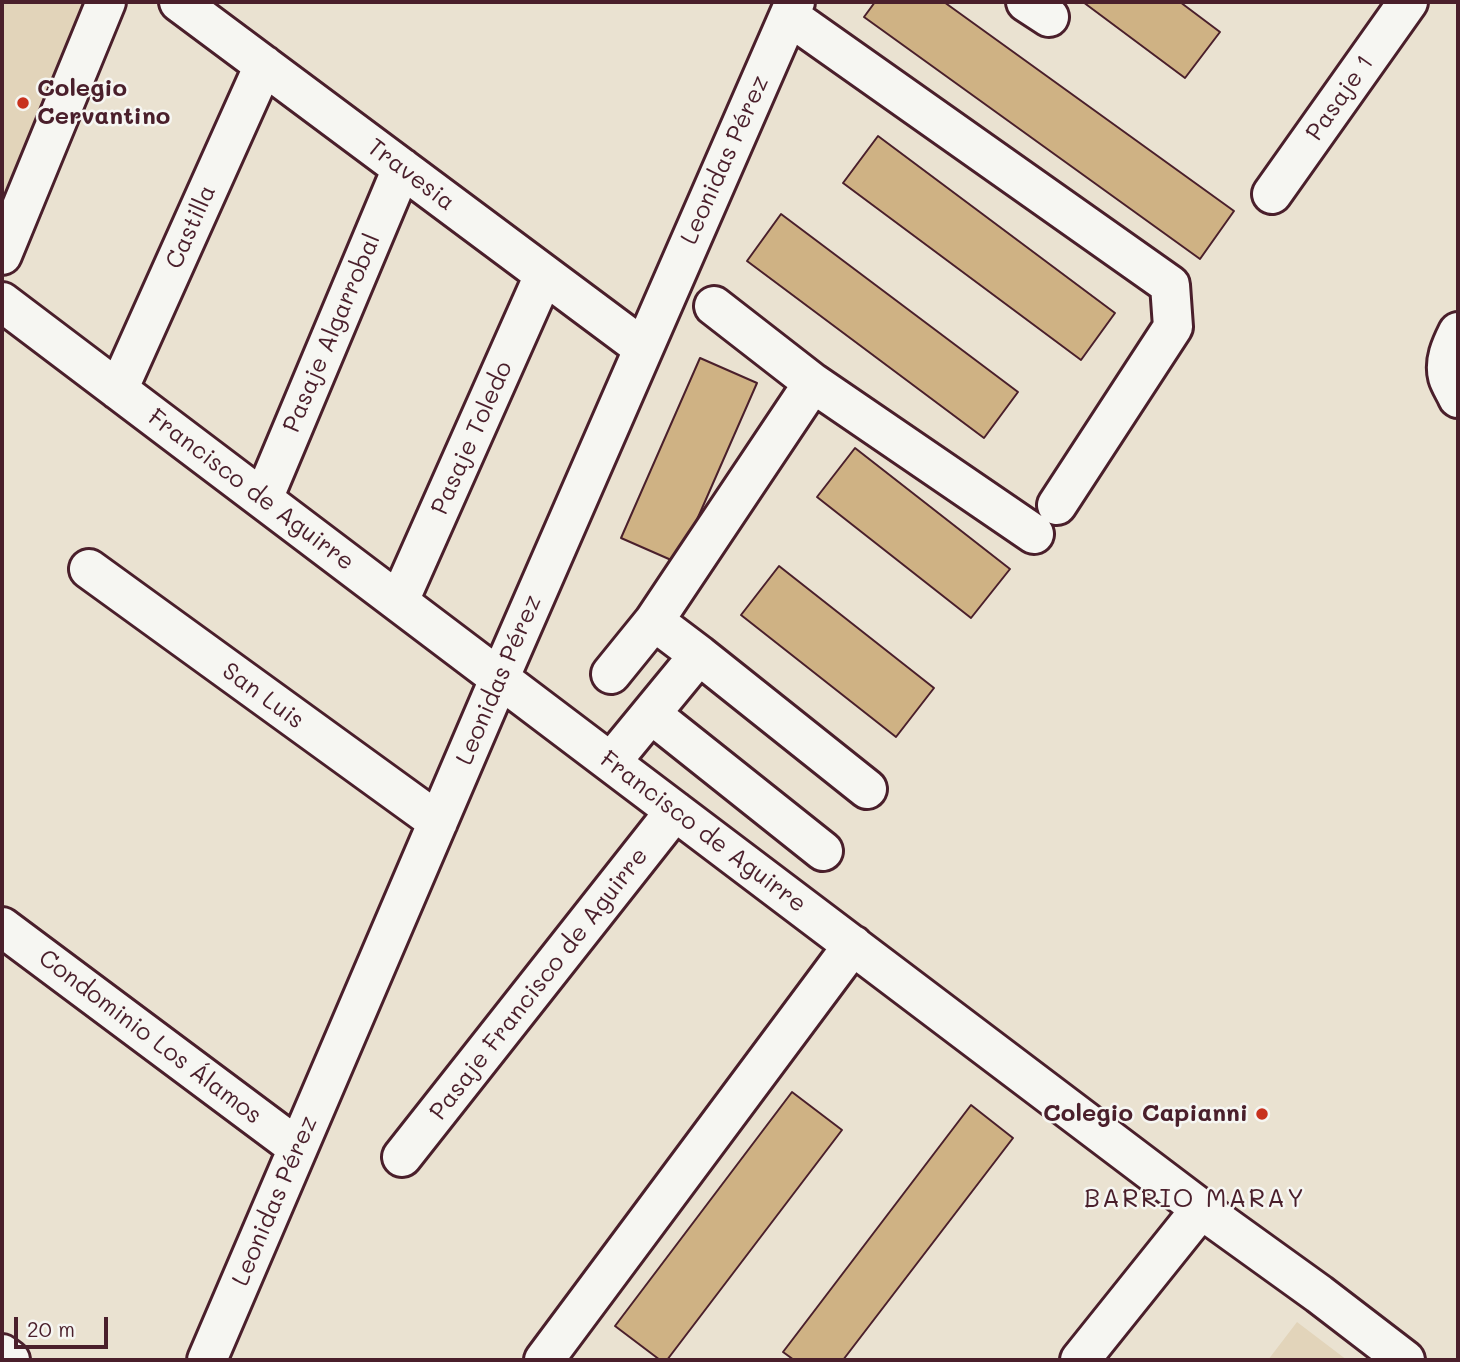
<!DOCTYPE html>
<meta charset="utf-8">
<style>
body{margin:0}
#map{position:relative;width:1460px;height:1362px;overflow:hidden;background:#eae2d1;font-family:Mali,sans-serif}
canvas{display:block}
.frame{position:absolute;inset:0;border:4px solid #4a1f2b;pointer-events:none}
.scale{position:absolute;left:14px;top:1317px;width:94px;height:32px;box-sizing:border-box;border:4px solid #4a1f2b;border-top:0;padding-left:9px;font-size:21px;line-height:24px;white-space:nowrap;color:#4a1f2b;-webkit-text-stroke:5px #f6f6f2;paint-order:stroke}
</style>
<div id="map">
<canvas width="1460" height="1362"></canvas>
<div class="frame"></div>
<div class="scale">20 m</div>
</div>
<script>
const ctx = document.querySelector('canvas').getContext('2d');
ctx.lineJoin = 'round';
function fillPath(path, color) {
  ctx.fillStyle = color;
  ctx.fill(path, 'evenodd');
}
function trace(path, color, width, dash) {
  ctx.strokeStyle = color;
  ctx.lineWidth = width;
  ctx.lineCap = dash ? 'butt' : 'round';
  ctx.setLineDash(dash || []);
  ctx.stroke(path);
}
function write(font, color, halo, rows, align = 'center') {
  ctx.font = font + ' Mali,sans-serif';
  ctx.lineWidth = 5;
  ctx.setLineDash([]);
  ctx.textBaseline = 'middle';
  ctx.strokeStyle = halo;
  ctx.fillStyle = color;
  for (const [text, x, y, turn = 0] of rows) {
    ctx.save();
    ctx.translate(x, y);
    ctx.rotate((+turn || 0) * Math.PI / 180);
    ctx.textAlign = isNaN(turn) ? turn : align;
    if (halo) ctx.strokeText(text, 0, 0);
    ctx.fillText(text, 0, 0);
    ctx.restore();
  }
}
const built = new Path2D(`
 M2,2H85L2,205Z
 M1297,1322L1347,1360H1268Z`);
const building = new Path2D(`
 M875,2H944L1234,211L1200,259L864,17Z
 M1083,2H1180L1220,32L1185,78Z
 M878,136L1115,313L1081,360L843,183Z
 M781,214L1018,392L984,438L747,261Z
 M700,358L757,383L678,563L621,538Z
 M855,448L1010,569L971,618L817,497Z
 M779,566L934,688L896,737L741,615Z
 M792,1092L842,1130L667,1360H660L615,1326Z
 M971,1105L1013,1138L843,1360H794L783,1352Z`);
const minor = new Path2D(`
 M179,2L643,348
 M1026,2L1049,17
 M789,16L1170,285L1173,327L1057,505
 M1272,194L1408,2
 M2,255L106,2
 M2,302L1201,1209L1319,1294L1405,1360
 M714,306L813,383
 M1458,332C1451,346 1444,361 1448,377C1450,384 1455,391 1458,398
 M118,390L264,65
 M263,499L402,168
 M89,569L438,822
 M399,601L544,275
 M654,621L813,383L1034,534
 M611,674L654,621L699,655
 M651,714L823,851
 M611,762L699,655L867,789
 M2,927L298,1148
 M402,1157L675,811
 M2,1354L10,1360
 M207,1360L500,677L795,2
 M544,1360L853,945
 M1080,1360L1201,1209`);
const markers = [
 [23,103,7,"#c8321e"],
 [1262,1114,7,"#c8321e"]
];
const poiNames = [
 ["Colegio",37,89],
 ["Cervantino",37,117],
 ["Colegio Capianni",1248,1114,"right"]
];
const streetNames = [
 ["Pasaje 1",1340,98,-55],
 ["Leonidas Pérez",725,160,-66],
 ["Travesia",411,175,37],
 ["Castilla",191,227,-66],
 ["Pasaje Algarrobal",332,333,-67],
 ["Pasaje Toledo",472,438,-66],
 ["Francisco de Aguirre",251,490,37],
 ["Leonidas Pérez",499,680,-67],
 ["San Luis",263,696,36],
 ["Francisco de Aguirre",703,832,37],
 ["Pasaje Francisco de Aguirre",539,984,-52],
 ["Condominio Los Álamos",150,1037,37],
 ["Leonidas Pérez",275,1201,-67]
];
const neighbourhoodNames = [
 ["BARRIO MARAY",1195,1199]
];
fillPath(built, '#e2d4ba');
fillPath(building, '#cfb284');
trace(building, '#4a1f2b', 2);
trace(minor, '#4a1f2b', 44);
trace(minor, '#f6f6f2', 38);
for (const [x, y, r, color] of markers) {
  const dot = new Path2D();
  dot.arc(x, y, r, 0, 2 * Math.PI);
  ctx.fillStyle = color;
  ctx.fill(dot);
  trace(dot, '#f6f6f2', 2.5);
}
write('bold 24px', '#4a1f2b', '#f6f6f2', poiNames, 'left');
write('24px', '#4a1f2b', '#f6f6f2', streetNames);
ctx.letterSpacing = '2px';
write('26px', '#4a1f2b', '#f6f6f2', neighbourhoodNames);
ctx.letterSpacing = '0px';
</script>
